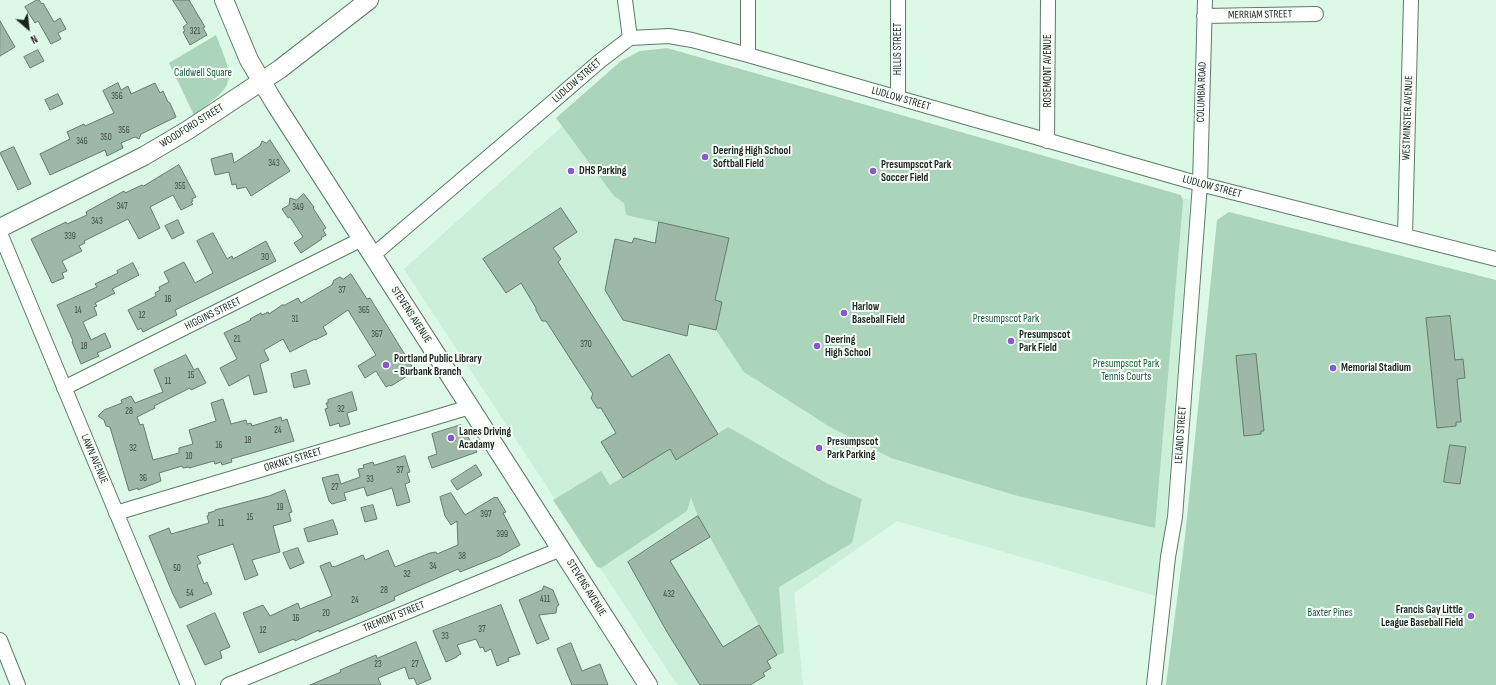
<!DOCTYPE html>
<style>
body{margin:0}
#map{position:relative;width:1496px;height:685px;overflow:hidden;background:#dcf8e6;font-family:"Sofia Sans Condensed",sans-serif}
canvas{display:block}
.north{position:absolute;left:8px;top:8px;width:40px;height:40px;-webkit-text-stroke:3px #f9fffb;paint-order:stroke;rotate:152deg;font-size:11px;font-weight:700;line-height:16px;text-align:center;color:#1a241e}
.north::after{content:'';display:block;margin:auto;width:14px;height:18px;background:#1a241e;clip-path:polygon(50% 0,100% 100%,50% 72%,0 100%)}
</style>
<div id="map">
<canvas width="1496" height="685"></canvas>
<div class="north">N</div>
</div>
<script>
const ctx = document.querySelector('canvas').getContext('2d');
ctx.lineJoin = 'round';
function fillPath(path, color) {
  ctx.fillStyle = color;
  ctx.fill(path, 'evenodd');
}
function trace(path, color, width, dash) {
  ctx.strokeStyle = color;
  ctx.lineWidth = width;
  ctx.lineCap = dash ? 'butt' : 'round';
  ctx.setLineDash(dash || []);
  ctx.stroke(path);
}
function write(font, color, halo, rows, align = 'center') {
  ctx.font = font + ' "Sofia Sans Condensed",sans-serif';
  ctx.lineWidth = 4;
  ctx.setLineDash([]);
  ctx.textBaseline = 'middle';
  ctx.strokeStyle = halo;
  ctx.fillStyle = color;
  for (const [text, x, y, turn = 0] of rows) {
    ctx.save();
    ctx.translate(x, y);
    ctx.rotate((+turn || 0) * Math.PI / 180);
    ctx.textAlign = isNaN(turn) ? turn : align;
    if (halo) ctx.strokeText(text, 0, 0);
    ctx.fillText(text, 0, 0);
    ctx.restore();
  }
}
const built = new Path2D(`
 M647,50L1190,200L1164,548L1163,598L897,521L794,593L803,685H677L404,269Z`);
const green = new Path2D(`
 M216,35C235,83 237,83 194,115L169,63Z
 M667,48L1181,195L1183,201L1155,528L1018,496L891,458L830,427L744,372L716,330L722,302L715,300L729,238L626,215L624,203L614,196L556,118L621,61L640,51Z
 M1229,212L1496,280V685H1166L1185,537L1217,220Z
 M728,427L828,484L862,499L852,543L779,587L784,653L777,655L759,625L698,516L691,498L687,511L601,568L597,567L553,500L601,471L610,485L670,449L677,460Z`);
const building = new Path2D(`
 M37,0H39L42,4L43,3L54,22L60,18L66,29L58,33L61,39L51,44L38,21L35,23L25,7Z
 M173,0H189L205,27L203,28L207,35L190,45L183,32L185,31L183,27L187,24Z
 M0,21L15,47L0,56Z
 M38,50L44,61L30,68L24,57Z
 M118,83L121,90L128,86L131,94L155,83L160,93L163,91L168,102L170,103L176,117L141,134L139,139L135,137L121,143L123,148L107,156L105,150L50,175L40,154L70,139L67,132L84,124L85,126L114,113L103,91Z
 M58,94L63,104L50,110L45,100Z
 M270,140L290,171L251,196L246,187L237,189L236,184L232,185L229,172L215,175L211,159L232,153L234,163L260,146L262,141L266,143Z
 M14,147L31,184L18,190L0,153Z
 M179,165L196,197L192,199L193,201L191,202L193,204L181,210L173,195L150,207L160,228L139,239L128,219L84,241L85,243L79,246L82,251L62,261L67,271L62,273L64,278L52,283L31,239L66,222L67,224L87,215L86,212L124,191L125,193L142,185L143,186Z
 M304,194L314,207L313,208L326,228L323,230L326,235L321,238L322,239L301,253L294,243L303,237L290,217L288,218L282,209L289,205L290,198L296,200Z
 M561,208L577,232L553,248L561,259L558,262L632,377L669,354L718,434L676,460L670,449L623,478L601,442L616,433L601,408H597L591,398L593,394L546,321H542L536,310V308L521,283L506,293L483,259Z
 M178,220L184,233L172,239L165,226Z
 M659,222L729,238L715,300L722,302L716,330L689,324L687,336L623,320L605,290L615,239L632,243L634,238L655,243Z
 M213,233L227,259L232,256L233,259L266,241L276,261L175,310L177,315L143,332L141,328L138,330L128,310L156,296L155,293L160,290L159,287L169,282L164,272L184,262L195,283L213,273L197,241Z
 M133,263L139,275L112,289L115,293L95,303L97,306L94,307L97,315L83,322L91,340L105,333L111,347L97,353L99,356L81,364L72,342L73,341L57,305L97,287L95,284L118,273L117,271Z
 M351,274L367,299L370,298L415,371L391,386L390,385L386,387L376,371L365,378L358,366L376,355L348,310L323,327L327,334L315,340V339L290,352L283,339L264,350L269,360L260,364L267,392L254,395L249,375L229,386L220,368L237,359L224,333L251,320L250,319L261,313L262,315L268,312L269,314L282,305H285L298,298L301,303L332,285L334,280L340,277L343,279Z
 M1450,316L1455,360L1463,359L1465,378L1457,379L1461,422H1456V426L1437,428L1426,318Z
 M1256,354L1264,431H1261V434L1244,436L1236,356Z
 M186,355L194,370L198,368L206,383L191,390L190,388L154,406L155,408L137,417L140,425L143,424L153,460L179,453V448L193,444L189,430L216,421L211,403L223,399L231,424L246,420L247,424L251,423L252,426L281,417L282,421L287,419L294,441L231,459L232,462L222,465L221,462L215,464L214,461L189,468V467L183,468L182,466L159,473L161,481L138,490V488L129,491L110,427L106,426L104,420L98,416L104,410L122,403L121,400L131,396L135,403L163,392L154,370Z
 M306,370L310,384L294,388L291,374Z
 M352,392L357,410L347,413L350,424L340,427L339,423L330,426L325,409L328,408L326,403H328V400Z
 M461,425L477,452L432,468L428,457L437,454L432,434Z
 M1450,445L1466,447L1460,484L1444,482Z
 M405,456L410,472L407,473L410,482L405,484L410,502L397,506L392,488L367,496L364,487L344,493L346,500L332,504L329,501L322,478L338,474L341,484L360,477L358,469L364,468L363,465L373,462L374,465Z
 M476,465L482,475L457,490L451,481Z
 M285,490L292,512L289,513L291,521L273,526L280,552L252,560L258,575L245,580L233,544L197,556L201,563L197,565L204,584L207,582L212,594L180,608L172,592L149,536L169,528L171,534L209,523L207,516L209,515L208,513L215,511V510L269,496Z
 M451,493L465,515L495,497L496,498L497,497L506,512L503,513L520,545L500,556L460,572L458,569L394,597L395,600L353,618L319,632V630L295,641L294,639L259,653L243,613L263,605L270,616L298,603L300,609L332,596L320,566L330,562L332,567L333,566L334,567L363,555L365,560L388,550L395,567L430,553L436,552L437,554L458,545L457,521L451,525L445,516L440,497Z
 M373,505L377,519L365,522L361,508Z
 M698,516L710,537L670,561L723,647L759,625L777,655L767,661L771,668L763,673L765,676L750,685H700L667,632L628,562Z
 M333,520L338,534L308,542L304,529Z
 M298,548L304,563L290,569L283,553Z
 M544,586L553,590L559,605L557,606L556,613L539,615L549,639L537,644L519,600L542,590Z
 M501,605L520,654L508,658L509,661L497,666L491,649L485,652L483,647L480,648L476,639L457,645L461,654L457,656V657L446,662L433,631Z
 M215,613L230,647L220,651L222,658L205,665L187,626Z
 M416,642L431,679L417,685L414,678L409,679L405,667L378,678L381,685H310L341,672L340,670L376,655L377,658Z
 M571,643L582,671L600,664L608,685H572L557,649Z`);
const minor = new Path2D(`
 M625,0L630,38
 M1204,16L1316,14
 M748,55V0
 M898,98V0
 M1047,141L1048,0
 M0,233L188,685
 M1405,236L1411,0
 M372,256L534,118L600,61L630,38L669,36L692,40L748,55L1200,184L1496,259
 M64,388L362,239
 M116,513L470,407
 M0,640L18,685
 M228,685L561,549
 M1154,685L1168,557L1175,517L1200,184L1205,0`);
const major = new Path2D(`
 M224,0L249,60L274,102L470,407L648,685
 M0,228L144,156L188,130L280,69L369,0`);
const markers = [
 [705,157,4,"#8a57cf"],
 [571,171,4,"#8a57cf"],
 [873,171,4,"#8a57cf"],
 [844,313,4,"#8a57cf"],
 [1011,341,4,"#8a57cf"],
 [817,346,4,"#8a57cf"],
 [386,365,4,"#8a57cf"],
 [1333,368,4,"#8a57cf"],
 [451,438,4,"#8a57cf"],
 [819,448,4,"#8a57cf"],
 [1471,616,4,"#8a57cf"]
];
const numberNames = [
 ["321",195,32],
 ["356",117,97],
 ["356",124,131],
 ["350",106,138],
 ["346",82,142],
 ["343",274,164],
 ["355",180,187],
 ["347",122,207],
 ["349",298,208],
 ["343",97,222],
 ["339",70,237],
 ["30",265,258],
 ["37",342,291],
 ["16",168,300],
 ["14",78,311],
 ["365",364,311],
 ["12",142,316],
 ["31",295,320],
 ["367",377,335],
 ["21",237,340],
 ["370",586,345],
 ["18",84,347],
 ["15",191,376],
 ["11",168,382],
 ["32",341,410],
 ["28",129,412],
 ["24",278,431],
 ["18",248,441],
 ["16",219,446],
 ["32",133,449],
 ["10",189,457],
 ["37",400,471],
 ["36",143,479],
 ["33",370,480],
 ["27",335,488],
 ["19",280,508],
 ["397",486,515],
 ["15",250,518],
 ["11",221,524],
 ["399",502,535],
 ["38",462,557],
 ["34",433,567],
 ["50",177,569],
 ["32",407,575],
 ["28",384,591],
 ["54",190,594],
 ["432",669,595],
 ["411",545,600],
 ["24",355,601],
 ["20",326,614],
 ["16",296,619],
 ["37",482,630],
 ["12",263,631],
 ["33",445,637],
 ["23",378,665],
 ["27",415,665]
];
const streetNames = [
 ["MERRIAM STREET",1260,15,-1],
 ["HILLIS STREET",898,49,-90],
 ["ROSEMONT AVENUE",1048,71,-90],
 ["LUDLOW STREET",577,81,-41],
 ["COLUMBIA ROAD",1202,92,-88],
 ["LUDLOW STREET",901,99,16],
 ["WESTMINSTER AVENUE",1408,118,-88],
 ["WOODFORD STREET",192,126,-32],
 ["LUDLOW STREET",1212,187,15],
 ["HIGGINS STREET",213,314,-26],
 ["STEVENS AVENUE",411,315,57],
 ["LELAND STREET",1181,435,-86],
 ["LAWN AVENUE",94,459,67],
 ["ORKNEY STREET",293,460,-17],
 ["STEVENS AVENUE",586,588,58],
 ["TREMONT STREET",394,617,-22]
];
const parkNames = [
 ["Caldwell Square",203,73],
 ["Presumpscot Park",1006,319],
 ["Presumpscot Park",1126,364],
 ["Tennis Courts",1126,377],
 ["Baxter Pines",1330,613]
];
const poiNames = [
 ["Deering High School",713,151],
 ["Softball Field",713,164],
 ["Presumpscot Park",881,165],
 ["Soccer Field",881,178],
 ["DHS Parking",579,171],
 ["Harlow",852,307],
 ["Baseball Field",852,320],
 ["Presumpscot",1019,335],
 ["Park Field",1019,348],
 ["Deering",825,340],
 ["High School",825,353],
 ["Portland Public Library",394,359],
 ["- Burbank Branch",394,372],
 ["Memorial Stadium",1341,368],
 ["Lanes Driving",459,432],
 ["Acadamy",459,445],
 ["Presumpscot",827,442],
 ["Park Parking",827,455],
 ["Francis Gay Little",1463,610,"right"],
 ["League Baseball Field",1463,623,"right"]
];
fillPath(built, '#cbefd8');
fillPath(green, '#abd5bb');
fillPath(building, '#9db8a7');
trace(building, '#647e6e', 1);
trace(minor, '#607a6a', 16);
trace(major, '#607a6a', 20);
trace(minor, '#fff', 14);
trace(major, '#fff', 18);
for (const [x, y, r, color] of markers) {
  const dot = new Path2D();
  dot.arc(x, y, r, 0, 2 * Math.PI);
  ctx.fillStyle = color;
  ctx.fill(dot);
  trace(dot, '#f9fffb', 1.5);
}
write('9px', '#3b4940', null, numberNames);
write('11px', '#1a241e', '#f9fffb', streetNames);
write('11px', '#195e3c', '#f9fffb', parkNames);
write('bold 11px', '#1a241e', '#f9fffb', poiNames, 'left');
</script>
